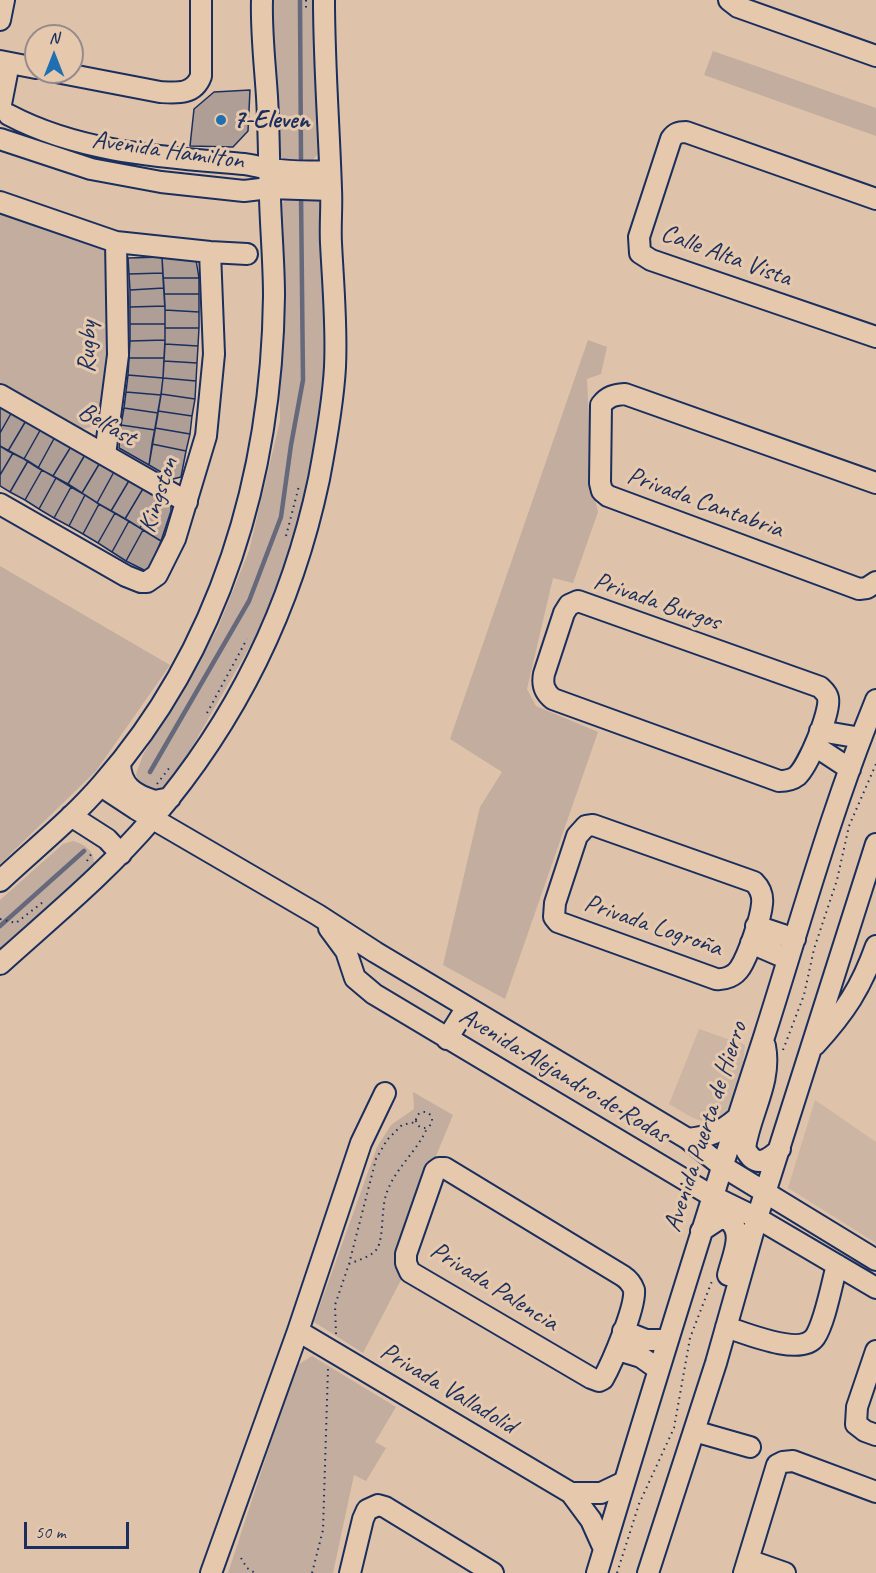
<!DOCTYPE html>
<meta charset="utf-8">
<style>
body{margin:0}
#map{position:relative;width:876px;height:1573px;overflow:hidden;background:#dec3aa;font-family:Caveat,sans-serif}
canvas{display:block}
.north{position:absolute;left:24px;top:24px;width:60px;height:60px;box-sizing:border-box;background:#e6c9ad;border:2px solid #958b8d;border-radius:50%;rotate:0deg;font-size:16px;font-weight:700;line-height:24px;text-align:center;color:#1b2f5e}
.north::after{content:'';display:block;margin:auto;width:21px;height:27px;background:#1f6fb2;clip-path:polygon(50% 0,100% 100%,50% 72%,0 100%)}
.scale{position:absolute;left:24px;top:1522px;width:105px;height:27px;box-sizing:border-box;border:3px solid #1b2f5e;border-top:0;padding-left:8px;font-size:18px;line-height:21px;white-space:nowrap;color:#1b2f5e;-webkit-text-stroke:4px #e6c9ad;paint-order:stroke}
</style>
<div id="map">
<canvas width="876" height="1573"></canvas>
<div class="north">N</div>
<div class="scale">50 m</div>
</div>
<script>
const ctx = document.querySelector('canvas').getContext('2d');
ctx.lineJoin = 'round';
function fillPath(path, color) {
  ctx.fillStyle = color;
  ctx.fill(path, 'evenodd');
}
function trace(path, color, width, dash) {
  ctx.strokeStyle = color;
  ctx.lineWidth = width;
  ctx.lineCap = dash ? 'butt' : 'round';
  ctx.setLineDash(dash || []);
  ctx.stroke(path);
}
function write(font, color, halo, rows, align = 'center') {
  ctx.font = font + ' Caveat,sans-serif';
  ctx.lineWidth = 6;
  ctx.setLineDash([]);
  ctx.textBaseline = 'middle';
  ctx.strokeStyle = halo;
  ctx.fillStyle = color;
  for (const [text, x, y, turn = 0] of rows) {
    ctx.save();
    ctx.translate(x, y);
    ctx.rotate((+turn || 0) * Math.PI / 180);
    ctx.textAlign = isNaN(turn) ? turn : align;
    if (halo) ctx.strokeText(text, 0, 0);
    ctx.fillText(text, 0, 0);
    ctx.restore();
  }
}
const built = new Path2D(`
 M699,1029L745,1045L743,1063L731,1106L722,1118L709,1124L691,1117L669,1104Z
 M815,1100L876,1142V1243L788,1188Z`);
const green = new Path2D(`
 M273,0H316L319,153L309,164L292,166L277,154Z
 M713,51L876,108V136L704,75Z
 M289,194H308L319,200L323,213L324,404L301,509L285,567L264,622L166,792H141L136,774L143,755L217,630L249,551L280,421L278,210Z
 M0,208L100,244L107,252L110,345L102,417C96,427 89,429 77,429L0,386Z
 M588,340L607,347L601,374L587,379L592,487L598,512L573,583L553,578L527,689L536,706L598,732L505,999L443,965L480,807L502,772L450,739Z
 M0,566L170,665L96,771L0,864Z
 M73,841C90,846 97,855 93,872L0,953V900L63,844Z
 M413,1092L453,1115L396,1252L402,1278L363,1353L314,1322L377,1147L391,1125L414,1109Z
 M312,1356L396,1407L375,1442L386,1448L366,1481L354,1475L333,1573H228L296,1366Z`);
const stream = new Path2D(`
 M300,0L301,161
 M150,772L249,601L281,517L291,445L303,380L301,194
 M0,926L84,851`);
const building = new Path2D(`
 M250,90L248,131L233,147L190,146L194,109L214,92Z
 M162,257L196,260L199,278H163Z
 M162,257L163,273L129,274L128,258Z
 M163,273L164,288L130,290L129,274Z
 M163,278H199V294H164Z
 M164,288L165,306L130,307V290Z
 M164,294H199V312L165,310Z
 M165,306V324H130V307Z
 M165,310L199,312V328H165Z
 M130,324H165V340L130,341Z
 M165,328H199L198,346L165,344Z
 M165,340L164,358H129L130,341Z
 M165,344L198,346L197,363L164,361Z
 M129,358H164L163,378L128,375Z
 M164,361L197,363L196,381L163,378Z
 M128,375L163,378L161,395L126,392Z
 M163,378L196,381L195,399L161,394Z
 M126,392L161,395L158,413L124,408Z
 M161,394L195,399L192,416L158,411Z
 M0,404L13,410L0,433Z
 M124,408L158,413L155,430L121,425Z
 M13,410L27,419L8,451L0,446V433Z
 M158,411L192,416L190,434L155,428Z
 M27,419L42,427L24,459L8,451Z
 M121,425L155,430L149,465L119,448Z
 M42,427L56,435L38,468L24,459Z
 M155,428L190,434L186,451L152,444Z
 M56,435L72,445L53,476L38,468Z
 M152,444L186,451L181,477L173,479L149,465Z
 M72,445L86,453L68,484L53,476Z
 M0,446L13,453L0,475Z
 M13,453L28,461L10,492L0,486V475Z
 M86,453L101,461L82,493L68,484Z
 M28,461L42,470L25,500L10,492Z
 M101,461L115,470L97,503L82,493Z
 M42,470L56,478L39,509L25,500Z
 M115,470L130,479L111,511L97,503Z
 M56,478L71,487L54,518L39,509Z
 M130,479L144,487L125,519L111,511Z
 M71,487L85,495L69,526L54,518Z
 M144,487L158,496L140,528L125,519Z
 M85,495L99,504L83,534L69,526Z
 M158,496L171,504V511L161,541L140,528Z
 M99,504L115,513L98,543L83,534Z
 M115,513L129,521L112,552L98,543Z
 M129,521L143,530L126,561L112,552Z
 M143,530L161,541L150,568L146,571L126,561Z`);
const path = new Path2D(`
 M306,0V11
 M286,536L299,486
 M207,713L247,639
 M157,784L170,767
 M87,861L93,851
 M0,919L16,923L43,902
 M783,1050L804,995L814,949L837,880L849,826L876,764
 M416 1120a8 8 0 1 1 16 0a8 8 0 1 1-16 0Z
 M349,1264C358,1260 371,1257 377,1249C384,1237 381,1210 386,1195C394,1169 417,1152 427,1128
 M336,1334L335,1305L349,1264L376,1159L387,1140L402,1125L416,1122
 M241,1558L247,1568L255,1573
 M312,1573L323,1530L328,1368
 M617,1573L639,1504L674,1428L690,1338L712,1281`);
const minor = new Path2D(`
 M729,0L738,7L876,56
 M0,20L4,0
 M0,61L36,68
 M56,72L160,92C177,93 194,95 201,76V0
 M1,104L9,63
 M9,115C81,153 164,157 244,164C253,165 262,168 271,169C290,172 311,172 330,171
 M0,139L91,169L161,182L244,191L269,188L331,190
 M876,199L686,132C679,132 675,133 671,139L639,237L640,253L651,260L876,337
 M0,202L116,242L210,252L247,254
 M0,395L187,502
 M105,455L118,355L116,242
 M876,483L625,394C614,395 608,396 601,405L600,483L602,491L608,496L859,589L867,588L876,582
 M0,504L126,576L141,582H147L157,575L175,539L206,436L214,354L210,252
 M578,601L820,687C823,690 827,693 828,698C831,712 808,766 797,776C792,780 786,781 779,781L553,699C544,692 542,684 544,674L564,613L569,605Z
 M820,731L861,738
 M815,746L850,769
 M120,764C121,786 134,795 155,801L170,798
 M101,786L136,809L318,915L375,952L688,1139L722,1166L876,1260
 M71,816L107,839L121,854
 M593,825L754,882C760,888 763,896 762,904C761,918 748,956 740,968C735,976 725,980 716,979L558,922L554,917L555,903L577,836L586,826Z
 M0,881C34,849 72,819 102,784C221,649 272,474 274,296C274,264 271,231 270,199C269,165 269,131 267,97C265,65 261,32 262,0
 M756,926L795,939
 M329,928L346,951L355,978L374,994L712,1196L757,1218L876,1288
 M751,943L788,959
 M0,964C52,917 107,872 152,819C237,720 292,607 319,479C326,442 333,404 335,367C337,326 333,284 331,243C330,225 332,207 331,189C329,126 324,63 324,0
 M447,1039L467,1007
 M815,1045C845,1012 861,988 876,946
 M765,1046C772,1082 750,1113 745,1148C755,1169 767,1161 780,1149
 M688,1139C708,1137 721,1132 736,1119
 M445,1168L623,1276C629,1280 632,1284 634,1290C636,1307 612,1363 603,1379L599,1381L591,1378L410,1272L406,1263V1254L435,1171L439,1168Z
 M701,1231L719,1219H727C746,1231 732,1257 728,1275
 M726,1327C745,1333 801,1357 815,1337C825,1322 832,1283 837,1265
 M298,1331L571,1493L591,1520L604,1549
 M623,1331L646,1340H667
 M618,1350L641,1357L658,1369
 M876,1351L857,1407L856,1424L865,1431L876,1435
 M694,1431L750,1447
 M571,1493H601L624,1482
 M748,1560L785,1573
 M211,1573L298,1331L361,1143L385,1093
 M350,1573L363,1519L367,1510L378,1505L385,1507L493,1573
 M597,1573C651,1394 706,1215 764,1037C800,924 831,810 876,700
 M648,1573L716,1363L757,1218L876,844
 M744,1573L777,1465L783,1462L793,1461L876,1492`);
const markers = [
 [221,120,6,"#1f6fb2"]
];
const poiNames = [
 ["7-Eleven",233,120]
];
const streetNames = [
 ["Avenida Hamilton",168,151,8],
 ["Calle Alta Vista",726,256,20],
 ["Rugby",88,347,-88],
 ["Belfast",107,425,30],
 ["Kingston",159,495,-72],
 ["Privada Cantabria",705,503,20],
 ["Privada Burgos",657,602,19],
 ["Privada Logroña",653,926,19],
 ["Avenida Alejandro de Rodas",564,1076,31],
 ["Avenida Puerta de Hierro",706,1127,-72],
 ["Privada Palencia",494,1287,32],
 ["Privada Valladolid",448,1389,31]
];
fillPath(built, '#ccb5a3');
fillPath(green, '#c2ad9e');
trace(stream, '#66697b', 4.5);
fillPath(building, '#ae9e96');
trace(building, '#1b2f5e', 1.5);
trace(minor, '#1b2f5e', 24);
trace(path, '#1b2f5e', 2, [1.5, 4.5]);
trace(minor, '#e6c9ad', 20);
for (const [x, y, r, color] of markers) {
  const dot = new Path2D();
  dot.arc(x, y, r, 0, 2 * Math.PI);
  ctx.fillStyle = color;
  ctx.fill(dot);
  trace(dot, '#e6c9ad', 2);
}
write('bold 26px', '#1b2f5e', '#e6c9ad', poiNames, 'left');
write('26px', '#1b2f5e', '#e6c9ad', streetNames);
</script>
